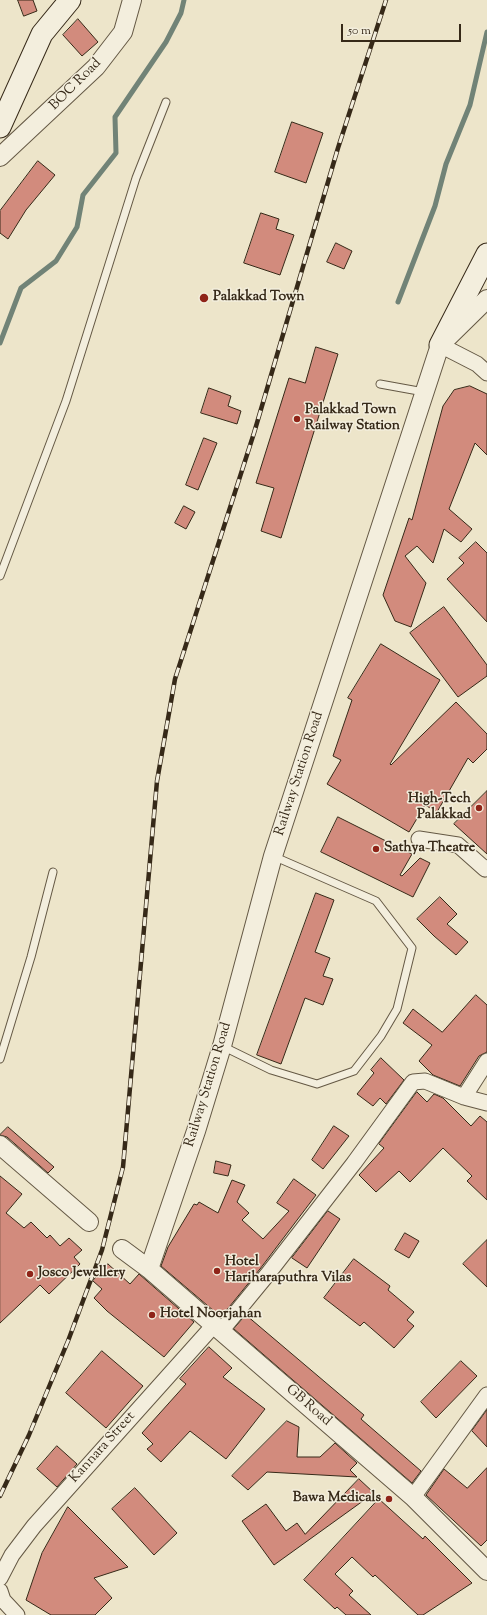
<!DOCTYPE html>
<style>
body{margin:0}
#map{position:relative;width:487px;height:1615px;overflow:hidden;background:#ede5ca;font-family:"Sorts Mill Goudy",serif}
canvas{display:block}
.scale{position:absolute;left:341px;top:24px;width:120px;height:18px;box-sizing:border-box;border:2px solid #362918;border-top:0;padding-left:5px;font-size:12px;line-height:14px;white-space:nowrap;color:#362918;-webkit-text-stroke:3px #f3eedd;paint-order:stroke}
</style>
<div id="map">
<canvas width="487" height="1615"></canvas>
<div class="scale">50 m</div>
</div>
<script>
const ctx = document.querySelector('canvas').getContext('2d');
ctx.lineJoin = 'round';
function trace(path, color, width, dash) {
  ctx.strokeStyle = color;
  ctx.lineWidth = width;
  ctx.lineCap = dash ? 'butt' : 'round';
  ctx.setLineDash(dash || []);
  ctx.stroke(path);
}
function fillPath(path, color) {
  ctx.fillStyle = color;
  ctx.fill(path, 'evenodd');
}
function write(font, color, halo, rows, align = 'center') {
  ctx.font = font + ' "Sorts Mill Goudy",serif';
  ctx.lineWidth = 3;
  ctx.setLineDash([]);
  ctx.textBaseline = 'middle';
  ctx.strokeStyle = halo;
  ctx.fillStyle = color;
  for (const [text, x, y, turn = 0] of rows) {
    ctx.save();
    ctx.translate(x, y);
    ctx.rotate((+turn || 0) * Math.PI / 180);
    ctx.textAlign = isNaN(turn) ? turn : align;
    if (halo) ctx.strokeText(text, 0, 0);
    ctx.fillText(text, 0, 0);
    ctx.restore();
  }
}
const stream = new Path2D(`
 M398,302L435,206L446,164L470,105L487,32
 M0,343L21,288L56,261L77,227L83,195L116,153L115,117L166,42L181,13L184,0`);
const building = new Path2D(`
 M18,0H33L37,11L24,16Z
 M78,19L98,42L82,56L63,35Z
 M292,122L323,133L306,183L275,172Z
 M38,161L55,175L26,210L8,239L0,233V211Z
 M261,213L279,219L276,229L294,235L280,275L244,263Z
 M336,243L352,251L344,269L327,262Z
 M316,347L338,354L281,538L261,531L274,488L256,483L289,378L305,383Z
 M470,386L487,394V455L475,443L449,509L472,529L461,542L444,529L433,563L417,546L405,556L426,583L411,627L395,621L383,595L409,518L412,520L443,406L454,390Z
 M209,388L231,396L228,406L241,411L237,424L201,413Z
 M204,438L217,443L198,490L186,485Z
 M184,506L195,512L186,529L175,523Z
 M476,542L487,553V622L447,579L464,563L459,558Z
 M444,607L487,665V676L458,697L410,633Z
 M381,644L440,680L390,764L391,765L456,702L487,734V749L473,763L468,758L437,812L425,805L409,832L327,784L341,760L333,756L352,700L348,698Z
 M487,791V854L454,824Z
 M338,817L412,854L400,875L402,876L420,858L430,863L413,897L321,852Z
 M316,893L334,900L315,952L330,958L323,976L333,979L323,1005L305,998L281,1064L257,1055Z
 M440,897L457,914L447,924L468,942L456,955L434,936L417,919Z
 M476,995L487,1005V1052L479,1056L460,1086L433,1075L419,1061L432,1045L403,1023L413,1009L442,1032Z
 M381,1058L404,1080L386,1104L380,1098L373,1106L357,1094L374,1073L371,1070Z
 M417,1092L427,1102L434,1094L443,1098L471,1126L480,1116L487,1122V1200L467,1181L472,1176L443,1148L410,1182L399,1171L376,1192L359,1175L384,1148L379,1144Z
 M334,1126L349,1136L323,1169L312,1160Z
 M8,1127L54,1167L48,1173L7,1137L0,1135Z
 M216,1161L231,1165L228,1176L214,1173Z
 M0,1176L22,1194L6,1213L24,1228L31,1222L47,1238L50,1235L60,1246L69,1238L82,1250L74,1257L80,1264L49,1294L40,1285L0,1323Z
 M294,1179L316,1195L260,1269L221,1317L161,1266L168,1247L194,1204L197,1205L199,1202L218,1213L232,1180L245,1185L237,1202L249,1213L242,1220L263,1239L289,1211L277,1203Z
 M328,1211L340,1219L307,1268L292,1258Z
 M405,1233L419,1241L409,1258L395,1250Z
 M487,1240V1287L463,1264Z
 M354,1259L390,1286L388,1290L414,1312L407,1320L414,1326L394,1348L364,1322L360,1326L324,1298Z
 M108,1264L130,1284L139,1274L194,1322L164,1357L107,1311L94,1298L102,1289L93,1281Z
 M246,1315L364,1415L361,1419L421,1471L412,1483L234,1329Z
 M209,1347L232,1368L223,1377L265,1409L226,1459L190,1431L161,1462L147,1449L153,1444L142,1433L186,1384L180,1379Z
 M102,1351L143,1386L106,1428L66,1393Z
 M461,1361L477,1376L436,1418L421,1402Z
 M487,1410V1447L472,1431Z
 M287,1421L299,1427L297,1457H320L335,1443L357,1463L350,1470L357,1477L267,1472L248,1490L232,1476Z
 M57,1446L77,1464L57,1487L37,1469Z
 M487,1468V1540L481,1546L426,1495L444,1469L467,1488Z
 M359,1479L374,1493L274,1565L242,1521L266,1504L286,1531L297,1523L305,1534Z
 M135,1488L177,1533L154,1555L112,1509Z
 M379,1499L423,1539L425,1536L472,1583L423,1615H418L375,1575L373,1577L352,1557L335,1574L353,1591L349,1595L371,1615H346L337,1607L335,1609L304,1580Z
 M68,1507L128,1567L94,1578L112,1598L95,1615H51L26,1600L42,1553Z`);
const service = new Path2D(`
 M380,384L424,392
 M0,576L66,401L136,178L166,102
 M222,1046L271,1070L317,1084L354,1071L381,1036L397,1009L412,948L376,901L273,856
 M0,1059L31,957L53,872`);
const minor = new Path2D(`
 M440,345L477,364L487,373
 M419,839L458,845L485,869L487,868
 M464,1097L487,1061
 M221,1331L267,1275L354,1163L413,1082L425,1081L464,1097L487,1103
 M413,1497L487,1395
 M0,1578L12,1555L34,1526L214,1325
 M0,1591L3,1600L17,1615`);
const tertiary = new Path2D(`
 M0,157L96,67L123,32L132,0
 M0,1145L89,1222
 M122,1249L149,1269L413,1497L487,1571
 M149,1269L196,1131L222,1046L273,856L440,345L487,299`);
const secondary = new Path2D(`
 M0,127L42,34L70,0
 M440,345L487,254`);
const rail = new Path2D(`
 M0,1496L29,1435L68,1341L102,1250L123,1167L157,781L175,679L254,433L338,148L386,0`);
const markers = [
 [204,298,5,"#8f2418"],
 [297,419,4,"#8f2418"],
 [479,808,4,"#8f2418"],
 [376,849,4,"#8f2418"],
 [217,1271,4,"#8f2418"],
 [30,1274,4,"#8f2418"],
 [152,1315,4,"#8f2418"],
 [389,1499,4,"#8f2418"]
];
const streetNames = [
 ["BOC Road",76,85,-45],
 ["Railway Station Road",300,774,-72],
 ["Railway Station Road",209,1085,-73],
 ["GB Road",308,1406,41],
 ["Kannara Street",103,1448,-48]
];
const poiNames = [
 ["Palakkad Town",213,298],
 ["Palakkad Town",305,411],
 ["Railway Station",305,427],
 ["High-Tech",471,800,"right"],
 ["Palakkad",471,816,"right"],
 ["Sathya Theatre",384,849],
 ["Hotel",225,1263],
 ["Hariharaputhra Vilas",225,1279],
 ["Josco Jewellery",38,1274],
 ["Hotel Noorjahan",160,1315],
 ["Bawa Medicals",381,1499,"right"]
];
trace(stream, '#718377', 5);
fillPath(building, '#d28b7d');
trace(building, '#362918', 1);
trace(service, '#645844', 9);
trace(minor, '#645844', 17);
trace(tertiary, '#645844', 20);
trace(secondary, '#362918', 23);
trace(service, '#f3eedd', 7);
trace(minor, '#f3eedd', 15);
trace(tertiary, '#f3eedd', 18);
trace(secondary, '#f3eedd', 21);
trace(rail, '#362918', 4.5);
trace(rail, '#f3eedd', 3, [9]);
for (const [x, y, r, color] of markers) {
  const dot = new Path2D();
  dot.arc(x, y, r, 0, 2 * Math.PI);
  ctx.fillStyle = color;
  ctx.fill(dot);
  trace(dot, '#f3eedd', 1.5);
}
write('14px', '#362918', '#f3eedd', streetNames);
write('bold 14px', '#362918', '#f3eedd', poiNames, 'left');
</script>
